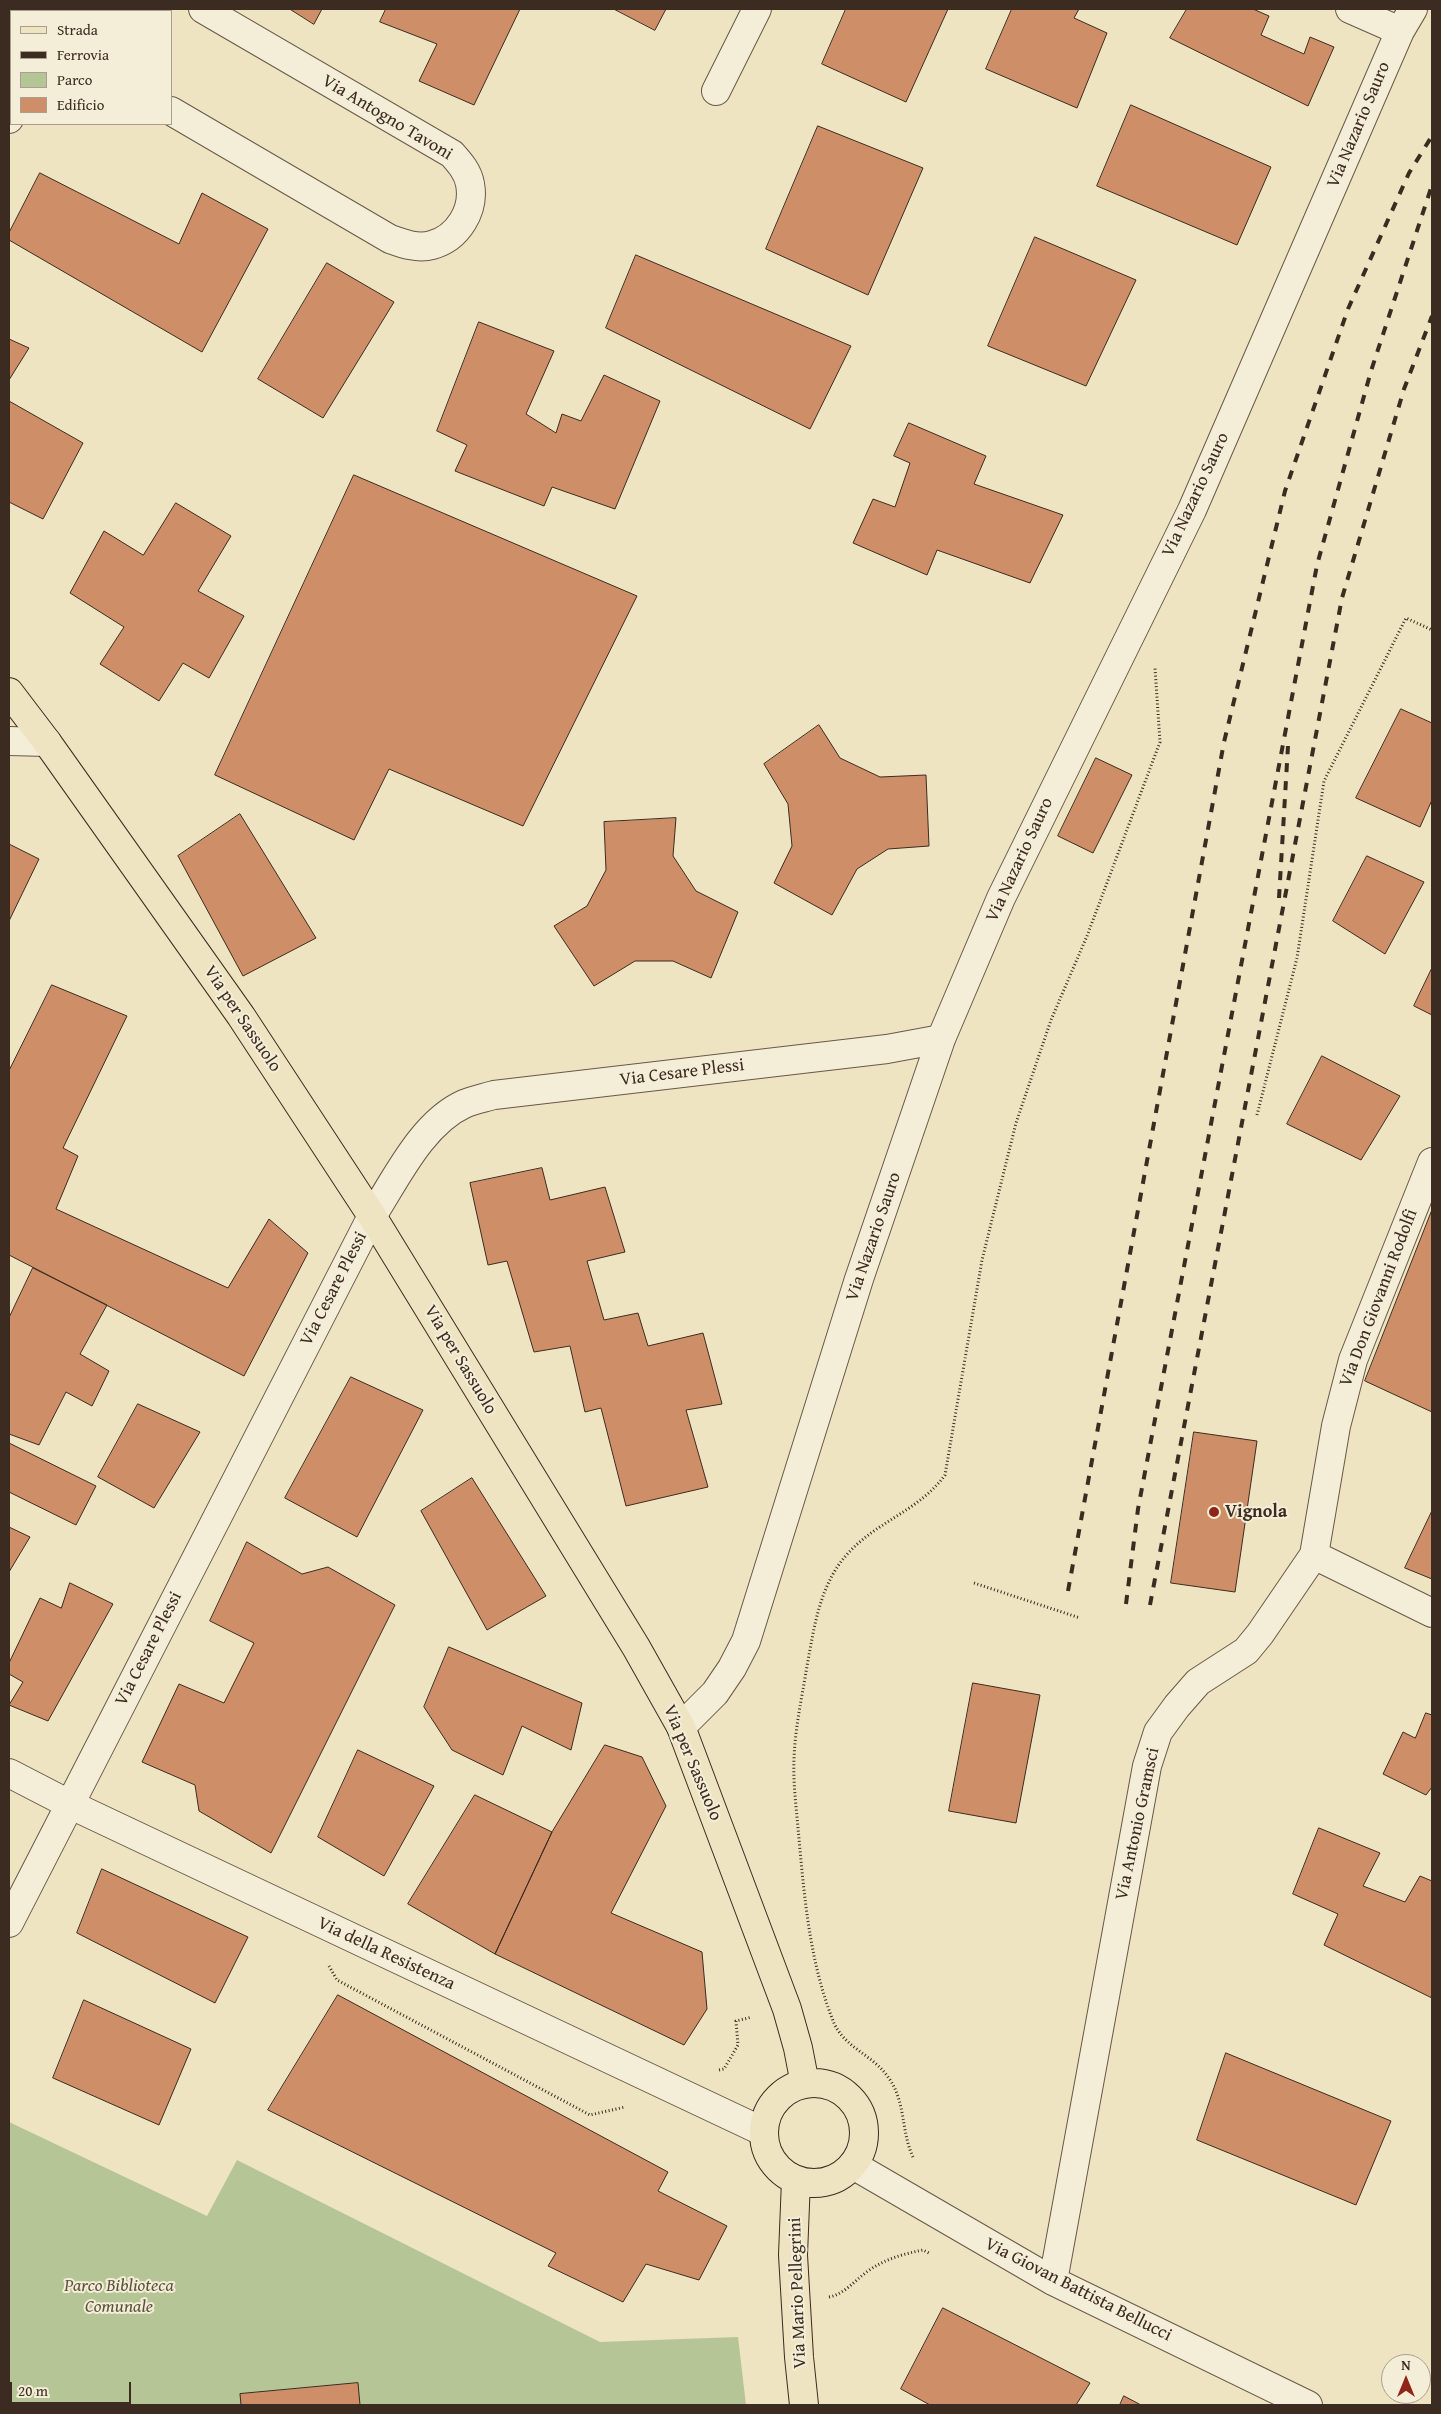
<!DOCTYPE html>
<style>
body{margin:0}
#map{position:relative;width:1441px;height:2414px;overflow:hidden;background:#eee4c2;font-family:"Gentium Book Plus",serif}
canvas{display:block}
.frame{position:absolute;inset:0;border:10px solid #3c2b20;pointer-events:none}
.legend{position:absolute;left:10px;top:10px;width:162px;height:115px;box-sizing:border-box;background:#f4edd7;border:1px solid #aa9f8e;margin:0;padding:6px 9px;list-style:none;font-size:15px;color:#3c2b20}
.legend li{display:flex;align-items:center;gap:10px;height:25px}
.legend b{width:25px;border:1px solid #aa9f8e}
.north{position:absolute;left:1381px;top:2354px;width:50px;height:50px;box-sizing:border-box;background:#f4edd7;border:1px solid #aa9f8e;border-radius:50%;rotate:0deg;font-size:14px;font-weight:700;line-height:20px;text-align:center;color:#3c2b20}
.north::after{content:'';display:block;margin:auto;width:18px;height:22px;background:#8f2418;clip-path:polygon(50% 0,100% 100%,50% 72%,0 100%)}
.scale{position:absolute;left:10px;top:2382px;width:121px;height:22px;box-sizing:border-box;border:2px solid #3c2b20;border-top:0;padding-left:6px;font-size:15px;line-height:18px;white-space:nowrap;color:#3c2b20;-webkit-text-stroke:4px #f4edd7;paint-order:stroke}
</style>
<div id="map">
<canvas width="1441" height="2414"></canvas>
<div class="frame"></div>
<ul class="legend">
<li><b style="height:6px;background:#eee4c2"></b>Strada</li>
<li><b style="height:6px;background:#3c2b20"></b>Ferrovia</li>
<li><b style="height:14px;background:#b6c595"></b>Parco</li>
<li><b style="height:14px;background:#ce8e67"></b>Edificio</li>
</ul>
<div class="north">N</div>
<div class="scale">20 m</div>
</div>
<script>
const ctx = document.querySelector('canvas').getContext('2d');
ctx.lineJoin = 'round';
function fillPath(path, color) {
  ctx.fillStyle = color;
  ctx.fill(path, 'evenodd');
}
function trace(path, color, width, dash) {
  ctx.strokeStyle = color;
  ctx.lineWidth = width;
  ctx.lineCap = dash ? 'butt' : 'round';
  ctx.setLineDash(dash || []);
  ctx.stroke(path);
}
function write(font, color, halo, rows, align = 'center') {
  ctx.font = font + ' "Gentium Book Plus",serif';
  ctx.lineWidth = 4;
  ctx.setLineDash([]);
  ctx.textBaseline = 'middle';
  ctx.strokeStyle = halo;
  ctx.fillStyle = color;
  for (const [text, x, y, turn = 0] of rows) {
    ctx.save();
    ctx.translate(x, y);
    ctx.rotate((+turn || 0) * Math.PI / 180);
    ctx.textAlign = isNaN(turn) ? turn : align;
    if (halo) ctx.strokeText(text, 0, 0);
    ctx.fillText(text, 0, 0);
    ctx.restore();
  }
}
const green = new Path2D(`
 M9,2122L207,2216L237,2160L600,2342L738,2337L746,2405H9Z`);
const building = new Path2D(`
 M290,9H322L314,24Z
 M386,9H520L474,105L419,81L437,44L380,22Z
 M614,9H666L655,30Z
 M846,9H948L906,102L822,64Z
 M1012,9H1079L1074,18L1107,33L1077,108L986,69Z
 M1187,9H1253L1269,16L1261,35L1304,54L1310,37L1334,47L1308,106L1170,38Z
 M1131,105L1271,167L1237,245L1097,186Z
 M818,126L923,168L868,295L766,249Z
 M40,173L179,244L202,193L268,229L202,352L9,240V233Z
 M1035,237L1136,280L1086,386L988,346Z
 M636,255L851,346L810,429L606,328Z
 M327,263L394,302L323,418L258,379Z
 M479,322L554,351L526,414L556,433L562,414L581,421L604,375L660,401L615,509L552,487L544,506L455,471L467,445L437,431Z
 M9,339L29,348L9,380Z
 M9,401L83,443L43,519L9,502Z
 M909,423L986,456L974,484L1063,515L1030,583L937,550L927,575L853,543L873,499L895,507L910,463L894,456Z
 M354,475L637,596L523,826L389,769L354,840L215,775Z
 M176,503L231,536L198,591L244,616L209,678L183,663L159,701L100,664L124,627L70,593L104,531L143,555Z
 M1401,709L1432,723V800L1420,827L1356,798Z
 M819,725L840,758L880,777L926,775L929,846L888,849L857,869L832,915L774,883L792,846L788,804L764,764Z
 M1096,758L1132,775L1093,853L1058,836Z
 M240,814L316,938L243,976L178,856Z
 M676,818L673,856L696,891L738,912L711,978L673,961H635L594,986L554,926L587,906L606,870L604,822Z
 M9,844L39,859L9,921Z
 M1367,856L1424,882L1385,954L1333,921Z
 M1432,968V1015L1414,1006Z
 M52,985L127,1016L63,1148L78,1156L56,1209L228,1288L269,1219L308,1253L244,1376L9,1255V1071Z
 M1322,1056L1400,1096L1361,1160L1287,1124Z
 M542,1168L550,1200L605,1187L625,1252L587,1261L604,1320L638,1313L648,1346L703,1333L722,1404L686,1410L708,1487L626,1506L601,1408L585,1412L570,1346L534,1352L507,1261L488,1265L470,1183Z
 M1432,1210V1412L1365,1381Z
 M33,1268L107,1305L80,1354L109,1371L92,1406L66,1392L39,1445L9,1434V1318Z
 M351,1377L423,1410L357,1537L285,1498Z
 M138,1404L200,1432L154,1508L98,1477Z
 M1194,1432L1257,1441L1235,1592L1171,1583Z
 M9,1443L96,1486L76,1525L9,1492Z
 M472,1478L546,1596L487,1630L421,1511Z
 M1432,1511V1579L1405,1568Z
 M9,1527L30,1537L9,1572Z
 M247,1542L302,1574L328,1567L395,1605L271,1853L199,1811L195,1785L142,1762L179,1684L224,1703L254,1643L210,1621Z
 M70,1583L113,1604L48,1721L9,1705L23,1682L9,1674V1663L40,1598L61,1608Z
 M449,1647L582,1703L571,1750L522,1726L503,1775L452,1750L424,1707Z
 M973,1683L1040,1695L1016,1823L949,1811Z
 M1426,1713L1432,1715V1787L1426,1795L1383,1774L1403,1732L1415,1738Z
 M605,1745L642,1757L666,1806L611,1913L702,1952L707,2009L684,2045L495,1954L552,1832Z
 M358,1750L434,1786L384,1876L318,1837Z
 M475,1795L552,1832L495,1954L408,1904Z
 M1319,1828L1380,1853L1363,1886L1405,1902L1420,1876L1432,1881V1998L1324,1945L1338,1914L1293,1894Z
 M102,1869L248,1937L215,2003L77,1933Z
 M338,1995L668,2172L658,2191L727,2226L699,2280L646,2264L623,2302L548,2266L556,2253L268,2110Z
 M84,2000L191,2049L159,2125L53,2078Z
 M1226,2053L1391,2121L1356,2205L1197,2140Z
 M943,2308L1090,2383L1076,2405H930L901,2389Z
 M358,2383L360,2405H241L240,2394Z
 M1124,2396L1141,2405H1120Z`);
const path = new Path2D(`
 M1257,1115L1297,958L1324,781L1406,618L1432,630
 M974,1583L1080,1618
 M329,1966L337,1980L590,2115L625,2107
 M719,2070L724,2069L738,2045L736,2021L752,2017
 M913,2157C901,2132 906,2101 888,2077C873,2055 845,2048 834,2023C809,1962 804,1893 798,1828C796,1805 793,1782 794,1759C795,1728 802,1697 807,1666C813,1634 817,1603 833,1574C861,1524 915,1517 945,1475L982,1260L1016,1123L1051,1020L1087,936L1160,742L1155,668
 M829,2297C845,2294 855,2280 868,2271C885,2259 903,2254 923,2250L929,2253`);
const minor = new Path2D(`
 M1350,9L1400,31
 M73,11L74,9
 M716,91L757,9
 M171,111L390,239C404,244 418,249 432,245C458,238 475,210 470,184C468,172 460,163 452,154L203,9
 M9,119L11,115
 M9,741L47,742
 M1314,1555L1432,1613
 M681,1727L715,1693L732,1668L746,1641L859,1279L941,1039L1001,898L1192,510L1400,31L1413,9
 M9,1773L69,1804L764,2132
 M9,1923L372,1216C396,1179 422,1123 464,1104C473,1100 484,1098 494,1095L887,1049L941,1039
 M853,2165L1053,2281L1308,2405
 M1053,2281L1147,1766L1158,1732L1177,1706L1198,1682L1246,1651L1260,1634L1314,1555L1336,1426L1353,1360L1432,1162`);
const major = new Path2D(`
 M9,692L47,742L241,1016L372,1216L636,1647L681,1727L787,2009L798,2048L805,2084
 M764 2133a50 50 0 1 1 100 0a50 50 0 1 1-100 0Z
 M796,2180L793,2255L799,2357L804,2405`);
const rail = new Path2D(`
 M1279,898L1288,746
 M1068,1591L1224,742L1285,491L1348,309L1409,173L1432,136
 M1126,1604L1138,1509L1317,565L1371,371L1432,185
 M1150,1605L1342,598L1404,389L1432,316`);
const markers = [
 [1214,1512,6,"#8f2418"]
];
const streetNames = [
 ["Via Antogno Tavoni",387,118,31],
 ["Via Nazario Sauro",1359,125,-67],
 ["Via Nazario Sauro",1196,495,-65],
 ["Via Nazario Sauro",1020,860,-65],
 ["Via per Sassuolo",242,1019,56],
 ["Via Cesare Plessi",682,1073,-7],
 ["Via Nazario Sauro",874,1237,-71],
 ["Via Cesare Plessi",334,1289,-63],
 ["Via Don Giovanni Rodolfi",1379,1298,-69],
 ["Via per Sassuolo",460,1360,59],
 ["Via Cesare Plessi",149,1649,-63],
 ["Via per Sassuolo",692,1763,67],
 ["Via Antonio Gramsci",1138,1824,-78],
 ["Via della Resistenza",386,1954,25],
 ["Via Giovan Battista Bellucci",1078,2290,27],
 ["Via Mario Pellegrini",798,2293,-92]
];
const poiNames = [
 ["Vignola",1225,1512]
];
const parkNames = [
 ["Parco Biblioteca",119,2286],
 ["Comunale",119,2307]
];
fillPath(green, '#b6c595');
fillPath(building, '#ce8e67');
trace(building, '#3c2b20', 1);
trace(minor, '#685948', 30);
trace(major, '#3c2b20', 30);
trace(path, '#3c2b20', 3, [1, 2.5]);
trace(minor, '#f4edd7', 28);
trace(major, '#eee4c2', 28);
trace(rail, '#3c2b20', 4, [9, 9]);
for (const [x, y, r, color] of markers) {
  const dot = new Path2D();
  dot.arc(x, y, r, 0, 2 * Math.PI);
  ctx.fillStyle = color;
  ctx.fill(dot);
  trace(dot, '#f4edd7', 2);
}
write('18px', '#3c2b20', '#f4edd7', streetNames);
write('bold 18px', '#3c2b20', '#f4edd7', poiNames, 'left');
write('italic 18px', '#5a523d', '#f4edd7', parkNames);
</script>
